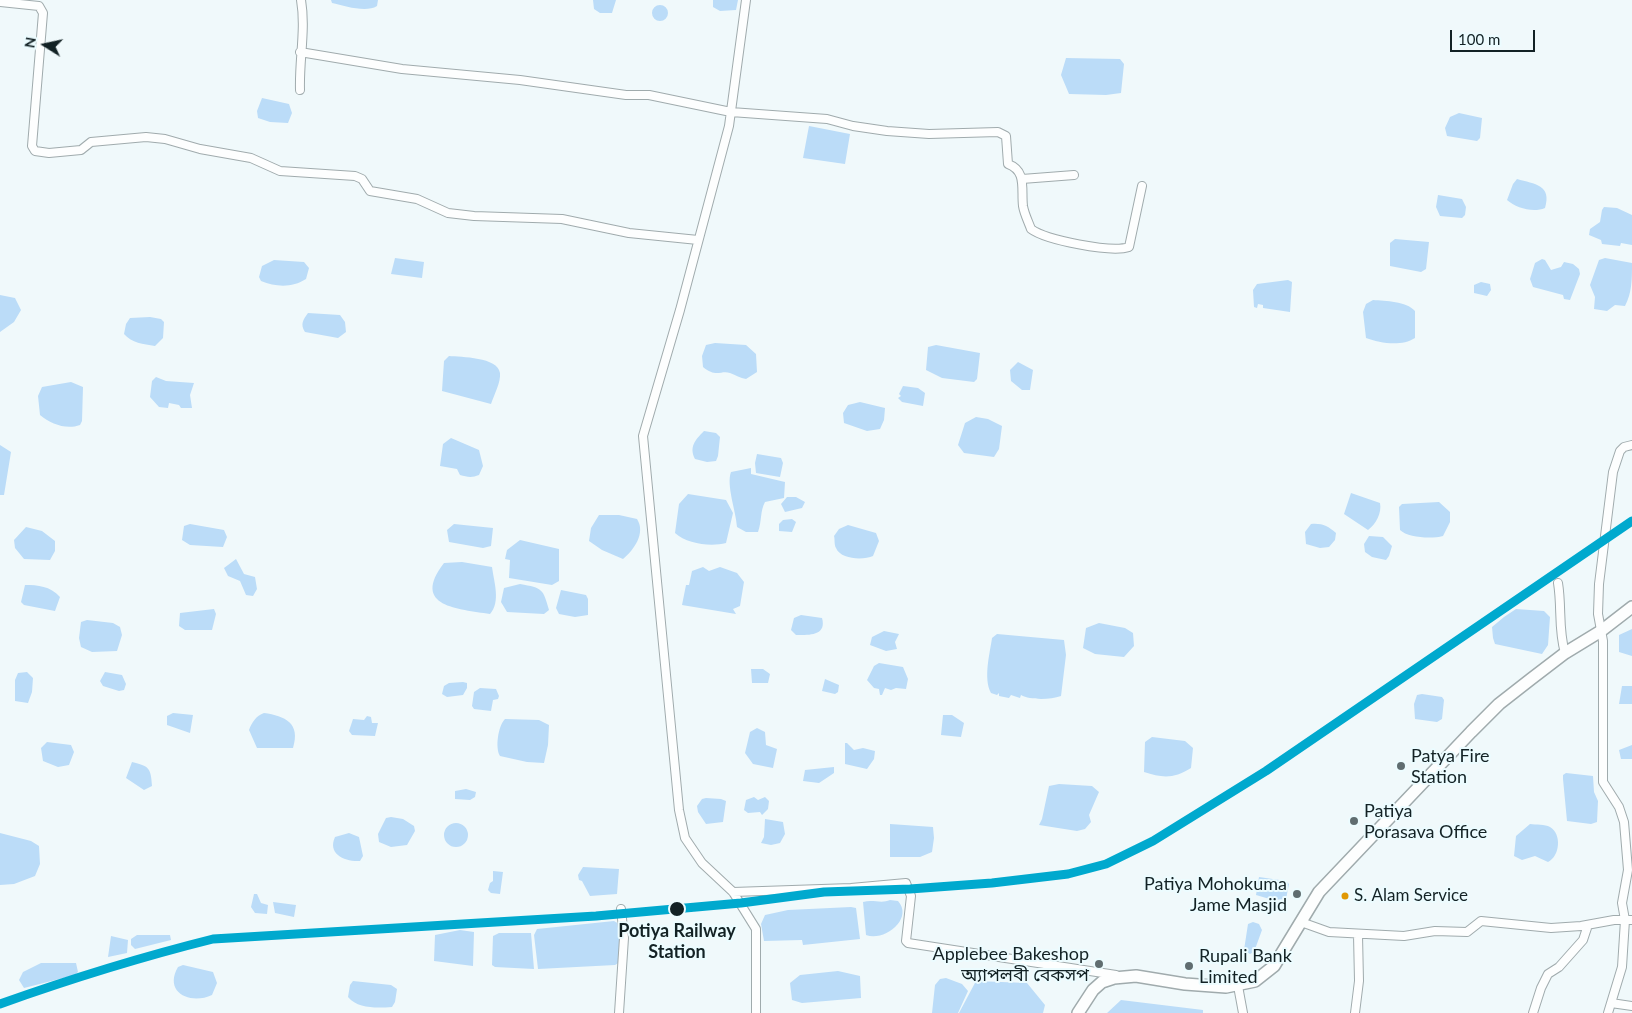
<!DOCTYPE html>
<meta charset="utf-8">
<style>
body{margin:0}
#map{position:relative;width:1632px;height:1013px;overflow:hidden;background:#f0f9fb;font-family:Lato,sans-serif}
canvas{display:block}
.north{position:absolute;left:20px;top:20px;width:50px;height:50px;-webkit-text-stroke:4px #ecfcff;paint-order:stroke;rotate:280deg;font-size:14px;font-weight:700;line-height:20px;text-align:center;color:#132225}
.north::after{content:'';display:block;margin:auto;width:18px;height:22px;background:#132225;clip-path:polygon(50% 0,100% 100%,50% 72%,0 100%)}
.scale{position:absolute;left:1450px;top:30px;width:85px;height:22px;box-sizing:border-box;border:2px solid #132225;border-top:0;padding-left:6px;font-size:15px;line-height:18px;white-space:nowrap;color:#132225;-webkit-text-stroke:4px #ecfcff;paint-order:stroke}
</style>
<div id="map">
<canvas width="1632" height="1013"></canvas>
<div class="north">N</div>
<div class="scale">100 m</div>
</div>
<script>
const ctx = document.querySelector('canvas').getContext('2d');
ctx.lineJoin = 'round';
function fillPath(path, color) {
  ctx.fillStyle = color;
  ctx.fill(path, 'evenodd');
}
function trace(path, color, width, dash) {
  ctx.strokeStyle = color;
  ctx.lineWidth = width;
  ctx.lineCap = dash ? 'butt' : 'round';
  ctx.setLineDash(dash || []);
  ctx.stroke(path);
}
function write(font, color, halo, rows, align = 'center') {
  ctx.font = font + ' Lato,"Noto Sans Bengali",sans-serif';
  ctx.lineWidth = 4;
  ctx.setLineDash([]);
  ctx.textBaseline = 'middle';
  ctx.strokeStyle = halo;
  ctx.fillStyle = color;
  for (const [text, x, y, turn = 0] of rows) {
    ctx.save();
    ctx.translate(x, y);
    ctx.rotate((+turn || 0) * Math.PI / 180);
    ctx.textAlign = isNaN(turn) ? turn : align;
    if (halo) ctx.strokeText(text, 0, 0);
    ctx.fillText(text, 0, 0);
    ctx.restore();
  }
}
const water = new Path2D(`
 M331,0H378L377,6C366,13 345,6 332,3Z
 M593,0H616L612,13H600L594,9Z
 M713,0H738L736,10L720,11L713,7Z
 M652 13a8 8 0 1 1 16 0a8 8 0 1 1-16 0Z
 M1066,58L1120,59L1124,64L1121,93L1106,95L1069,94L1061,75Z
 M262,98L289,104L292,113L288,123L270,122L258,118L257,111Z
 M1459,113L1482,118L1480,138L1477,141L1447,136L1445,128L1450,117Z
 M809,126L850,134L845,164L803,158Z
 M1517,179C1535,184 1552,185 1545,208C1533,213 1516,208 1507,200L1513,184Z
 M1438,195L1462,199L1466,207L1465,215L1462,218L1440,216L1436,207Z
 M1604,207L1617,208L1632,215V245L1621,243L1620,246L1602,244L1601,240L1589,235L1590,229L1600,222L1602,210Z
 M1395,239L1429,242L1426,269L1421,272L1390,266V243Z
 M395,258L424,262L422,278L391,274Z
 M1605,258L1632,263C1632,279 1632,293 1625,306L1615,305L1607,311L1594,309L1595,297L1590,285L1599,260Z
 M1542,259L1545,260L1551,270L1561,267L1564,262L1573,264L1579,269L1580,274L1570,300L1564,299L1563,295L1533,287L1530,279L1535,263Z
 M274,260L304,262L309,268L306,279C292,288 276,287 261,281L259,277L262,266Z
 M1288,280L1292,282L1290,312L1263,308V305L1258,304L1257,308L1254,307L1253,290L1257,284Z
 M1481,282L1490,284L1491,290L1487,296L1474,293V285Z
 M0,295L15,298L21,310L14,322L0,332Z
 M1373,300C1386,301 1406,301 1415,311V338C1401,347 1380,343 1366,338L1363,312L1366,304Z
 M308,313L340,315L345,322L346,332L338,338L305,332C300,324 303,320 308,313Z
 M150,317L161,319L164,322L163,338L155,346C143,344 132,343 124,334L126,324L130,318Z
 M715,343L746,345L756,354L757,372L746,379C740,378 736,375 730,373C721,370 716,378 703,367L702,356L706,345Z
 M936,345L980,353L977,379L974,382L942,378L926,370L928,347Z
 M449,356C461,357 498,357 500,373C501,382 494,395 491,404L442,391L444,361Z
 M1018,362L1033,370L1030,390H1022L1011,381L1010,370Z
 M156,377L166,381L194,383L190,395L192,408H181L179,405L169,403L168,408L159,407L150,397L152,381Z
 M71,382L83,387L82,421L80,425C66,430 51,424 40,415L38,396L42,387Z
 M903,386L918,388L925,393L923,406L902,402L898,398L901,396L899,394Z
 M860,402L885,408L884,420L880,429L867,431L844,423L843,413L848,405Z
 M976,417L988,419L1002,426L999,449L994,457L964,453L958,445L965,423Z
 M704,431L716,433L720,437L718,456L716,461L707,462L695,459C689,447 695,440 704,431Z
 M451,438L479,450L483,466L479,475C472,478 467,477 460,475L457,469L440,466L443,444Z
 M0,445L11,452L4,495H0Z
 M757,454L781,458L783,463L780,477L756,473L755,463Z
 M751,468V474L785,482L784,498L765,502C760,511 762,521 758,532H746L737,527C736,511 726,485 731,472Z
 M1351,493L1380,503C1382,513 1376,524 1368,530L1344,514Z
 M688,494L726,500L733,513L726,543C711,547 687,544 675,533L679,504Z
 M787,497H796L805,502L802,508L785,512L781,504Z
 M1439,502L1450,512V522L1443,536C1432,539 1408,538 1400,530L1399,507L1402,504Z
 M599,515H619L637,519C646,533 634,550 623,559L602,550L589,541L591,528Z
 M792,519L796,522L792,532L779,531V524L783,520Z
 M190,524L224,530L227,537L223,547L190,545L182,540L184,526Z
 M454,524L493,528L491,546L483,548L449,542L447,530Z
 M1311,524C1322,523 1328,526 1336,533L1335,540L1329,547L1320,548L1306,544L1305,532Z
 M848,525L876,533L879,541L873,556C864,560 841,560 836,548C834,545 835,539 834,536L839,529Z
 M26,527L42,531L55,541V551L50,560L24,559L15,548L14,540Z
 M1369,536L1383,537L1392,546L1389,556L1386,560L1372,557L1365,552L1364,544Z
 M520,540L559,549V581L552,585L509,578L510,560L505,559L507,550Z
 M236,559L244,574L255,577L257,589L253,596L246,595L240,581L228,576L224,568Z
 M462,562L492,567C494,582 501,602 490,614C459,609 410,607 444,563Z
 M703,567L709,571L720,567L737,573L744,582L740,606L733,609L736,614L682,605L686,585H689L692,571Z
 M520,584C543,588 543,589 549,610L544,614L507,612L501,602L504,588Z
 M25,585C38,585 50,586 60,597L55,611L24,605L21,602Z
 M561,590L586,595L588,599V615L575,617L559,614L556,608Z
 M214,609L216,614L212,630H185L179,626L180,613Z
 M1516,609L1544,611L1550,617L1548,645L1542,654L1495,644L1493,638L1492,627L1504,617Z
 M801,615L822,618C827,636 809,635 796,635L791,630L794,618Z
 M87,620L113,623L120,627L122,635L117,651L92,652L81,647L79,638L81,622Z
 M1099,623L1125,628L1133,633L1134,646L1124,657L1095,654L1083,648L1086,628Z
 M1632,629V656L1619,652V635Z
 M884,631L899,634L895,642L897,649L886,651L870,645L872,637Z
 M997,634L1064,640L1066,655L1061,696C1049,700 1030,700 1021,695L1020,698L1011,695L1009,698L999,696V693L997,695L991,693C983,678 990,653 992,638Z
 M879,663L903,667L908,679L906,689L896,688L891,690L885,688L882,695H880L879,689L874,688L867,680L874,666Z
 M751,669H763L770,674L768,683H752Z
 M27,672L33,678L32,692L28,703L15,701V680L18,673Z
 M105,672L122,675L126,684L124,690L119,691L103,686L100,681Z
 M825,679L839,685L838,692L835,694L822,691Z
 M463,682L467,683V688L463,695L447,697L442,694L444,686L449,683Z
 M1622,686H1632V704H1619Z
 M480,688L496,689L499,696L498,699L493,700L491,711L474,709L472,706L474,692Z
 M1422,694L1442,697L1444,700L1442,719L1437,722L1415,719L1414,704L1417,695Z
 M173,713L193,715L190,733L167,725V716Z
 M264,713C285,716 301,723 293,748H257L249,730C252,722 256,716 264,713Z
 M943,715H952L964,723L961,737L941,735Z
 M367,716L371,717L372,723H378L375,736L352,735L349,731L353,719L364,720Z
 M505,719L539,720L549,725L548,745L544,763L527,762L500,756C495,748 498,726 505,719Z
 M757,728L765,732L766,745L777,749L773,768L753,764L745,753L750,732Z
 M1152,737L1185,741L1193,748L1191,768C1174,779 1162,778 1144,772L1145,742Z
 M47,742L71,745L74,752L69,765L58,767L43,761L41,748Z
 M845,743H847L854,750L863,748L875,751L874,759L867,769L845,764Z
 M1632,745V759H1621L1619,750Z
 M132,762C149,766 151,768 152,786L144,790L126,778Z
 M834,767V773L819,783L803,781L805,770Z
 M1566,773L1593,776L1594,792L1598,801L1597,822L1591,824L1567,821L1563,779V775Z
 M1059,784L1092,786L1099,792L1089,815L1091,822L1085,829L1077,831L1039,825L1042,819L1049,786Z
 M466,789L476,792L475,797L470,800L455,799V791Z
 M754,797L758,800L765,797L769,801L768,809L762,815L760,812L748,813L744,810L746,800Z
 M706,798L721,799L726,801L723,822L706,824L698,812L697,806L702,799Z
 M391,817L403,819L414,826L415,831L407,845L391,847L379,842L378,834L386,818Z
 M765,819L783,822L785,834L780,843L771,845L761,843L764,837Z
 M444 835a12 12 0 1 1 24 0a12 12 0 1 1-24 0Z
 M890,824L933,827L934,838L932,852L920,857H890Z
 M1530,824C1536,825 1545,824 1550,827C1562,834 1560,856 1548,862L1535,856L1522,860L1514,856L1516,836Z
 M0,833L31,841L39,846L40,864L35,876L14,884L0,885Z
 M349,833L359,837L363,856L360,861C345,862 327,854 335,837Z
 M583,867L619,869L617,894L590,896L582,881L579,880L578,875Z
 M493,871L503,872L500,894L491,893L488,890L490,883L493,881Z
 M1259,877L1286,881L1289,884L1286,899L1273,900L1256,895Z
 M254,894H257L261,903L268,905L267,914L255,913L251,907Z
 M890,900L898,901C914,919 884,942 866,935L863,902C873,899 881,904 890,900Z
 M273,902L296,905L294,917L275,913Z
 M851,907L856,908L860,939L803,945L802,940L764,941L761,924L765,915L788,910Z
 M614,921L619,924L620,962L615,965L538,969L534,935L537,929Z
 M1253,922L1259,924L1262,930L1254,952L1250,954L1244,950L1248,924Z
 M460,930L474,932L473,966L434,961L435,935Z
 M499,933H531L534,969L495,967L492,965L493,936Z
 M137,935H170L171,940L135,949L131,945V939Z
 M111,936L128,940L127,953L108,957Z
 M41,963H76L78,972L75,975L24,988L19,980L23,972Z
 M183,965L213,972L217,983L212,995C191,1005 163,993 178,967Z
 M838,971L860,976L861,998L802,1003L792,1000L790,983L800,975Z
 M946,978L962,984L968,991L958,1013H932L935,985L940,979Z
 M353,981L391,985L397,989L395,1002L392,1007C377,1008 358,1009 348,997L350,985Z
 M976,981L1027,983L1045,1005L1043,1013H959Z
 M1121,1000L1203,1010V1013H1107Z`);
const minor = new Path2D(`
 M746,0L729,126L680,310L643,436L679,810L685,838L702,863L733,892L756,929V1013
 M0,2L39,6L43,13L32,146L35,151L49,153L81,150L91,142L146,137L165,139L200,149L251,158L280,171L355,176L362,179L370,191L417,199L448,213L474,216L562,219L629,233L698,240
 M300,52L402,69L520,80L626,95H649L731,112L827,119L853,126L887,131L929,134L998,132L1006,136L1008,164C1027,171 1021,189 1023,206C1024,213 1028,221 1031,229C1046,240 1111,253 1129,247L1142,186
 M300,90C299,60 306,29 301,0
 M1022,179L1074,175
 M1558,583C1562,607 1558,629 1565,653
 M733,892L851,888L906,883L911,896L906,941L908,943L1116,975
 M1301,922L1329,932L1404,936L1435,931L1467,932L1481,921L1551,928L1581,926L1614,920H1632
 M1238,986L1243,1013
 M1611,1003L1632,1006
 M619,1013L624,938L621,909
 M1355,1013L1359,981L1358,935
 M1533,1013L1541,988L1548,974L1559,967L1583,940L1588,925
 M1608,1013L1622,967L1625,920L1622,903L1628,870L1624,822L1619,807L1603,782V641L1598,614L1599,584L1613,472L1620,451L1624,447L1632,445`);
const highway = new Path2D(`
 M1078,1013L1093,990L1102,982L1114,978L1136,976L1185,984L1226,987L1255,981L1274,966L1319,892L1471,732L1499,704L1531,679L1565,653L1601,631L1632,607`);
const rail1 = new Path2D(`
 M0,1004C70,979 141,957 213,939L596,916L741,903L824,892L910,889L992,883L1068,874L1106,864L1153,841L1266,771L1632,521`);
const markers = [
 [1401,766,5,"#606d70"],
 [1354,821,5,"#606d70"],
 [1297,894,5,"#606d70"],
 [1345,896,4.5,"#e09904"],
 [677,909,8,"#132225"],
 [1099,964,5,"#606d70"],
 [1189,966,5,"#606d70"]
];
const busNames = [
 ["S. Alam Service",1354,896]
];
const poiNames = [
 ["Patya Fire",1411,756],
 ["Station",1411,777],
 ["Patiya",1364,811],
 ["Porasava Office",1364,832],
 ["Patiya Mohokuma",1287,884,"right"],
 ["Jame Masjid",1287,905,"right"],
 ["Applebee Bakeshop",1089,954,"right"],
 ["অ্যাপলবী বেকসপ",1089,975,"right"],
 ["Rupali Bank",1199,956],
 ["Limited",1199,977]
];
const stopNames = [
 ["Potiya Railway",677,931],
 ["Station",677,952]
];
fillPath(water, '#bbdcf8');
trace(minor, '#a0abad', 10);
trace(highway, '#a0abad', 14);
trace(minor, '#fdfefe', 8);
trace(highway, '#fdfefe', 11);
trace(rail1, '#00a9ce', 9);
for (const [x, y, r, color] of markers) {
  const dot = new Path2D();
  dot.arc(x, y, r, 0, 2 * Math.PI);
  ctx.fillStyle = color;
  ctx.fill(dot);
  trace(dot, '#ecfcff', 2);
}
write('17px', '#132225', '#ecfcff', busNames, 'left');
write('18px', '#132225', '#ecfcff', poiNames, 'left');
write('bold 18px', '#132225', '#ecfcff', stopNames);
</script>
